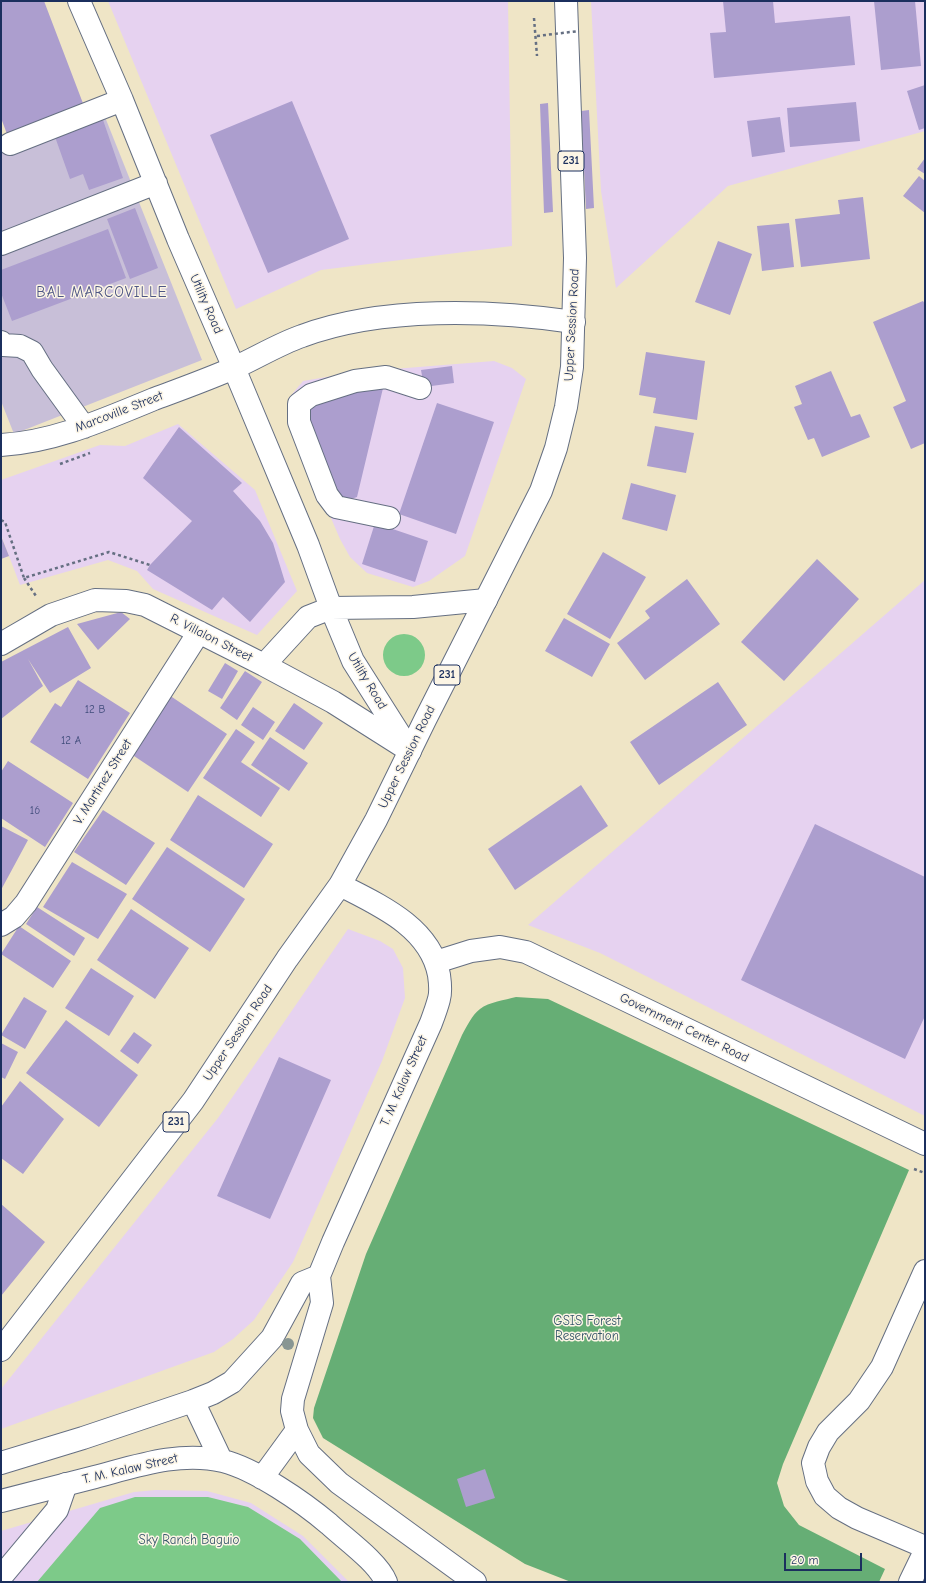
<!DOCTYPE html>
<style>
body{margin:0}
#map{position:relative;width:926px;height:1583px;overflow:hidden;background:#efe5c6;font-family:"Comic Neue",sans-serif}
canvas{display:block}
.frame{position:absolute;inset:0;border:2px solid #1b2f5e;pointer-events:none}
.scale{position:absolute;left:784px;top:1553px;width:78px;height:18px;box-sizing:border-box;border:2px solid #1b2f5e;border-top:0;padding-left:5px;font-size:12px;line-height:14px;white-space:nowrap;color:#1b2f5e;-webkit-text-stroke:3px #fcf5e5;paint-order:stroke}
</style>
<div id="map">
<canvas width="926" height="1583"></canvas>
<div class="frame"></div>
<div class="scale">20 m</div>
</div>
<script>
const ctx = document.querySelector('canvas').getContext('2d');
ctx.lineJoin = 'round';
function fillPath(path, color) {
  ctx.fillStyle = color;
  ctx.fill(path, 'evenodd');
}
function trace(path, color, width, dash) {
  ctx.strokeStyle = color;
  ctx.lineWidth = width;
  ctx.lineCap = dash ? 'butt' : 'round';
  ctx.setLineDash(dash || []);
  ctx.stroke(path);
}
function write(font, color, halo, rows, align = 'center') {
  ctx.font = font + ' "Comic Neue",sans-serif';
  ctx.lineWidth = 3;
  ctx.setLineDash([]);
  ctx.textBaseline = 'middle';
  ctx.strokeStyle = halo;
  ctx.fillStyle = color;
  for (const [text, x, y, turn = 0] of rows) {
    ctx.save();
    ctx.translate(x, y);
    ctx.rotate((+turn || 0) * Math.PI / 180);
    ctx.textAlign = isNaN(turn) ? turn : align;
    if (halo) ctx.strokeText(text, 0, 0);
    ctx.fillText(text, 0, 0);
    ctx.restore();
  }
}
const built = new Path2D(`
 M108,1H508L512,246L321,270L236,309Z
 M591,1H925V131L728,186L616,288L601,191Z
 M494,361L512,368L526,379L465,556L429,581L413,587L367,573L350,557L340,539L288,418V399L303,381L356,372Z
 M178,424L255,490L297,591L257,635L153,589L137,571L108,560L20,585L1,535V480L100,445L125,446Z
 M925,580V1116L600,953L528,925Z
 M348,929L380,941L393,949L403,968L405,998L382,1061L293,1262L254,1320L233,1339L214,1352L1,1429V1389L218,1118Z
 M156,1490L207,1491L251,1503L303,1536L349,1582H1V1531L134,1492Z`);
const industrial = new Path2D(`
 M103,112L202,360L14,434L1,401V151Z`);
const green = new Path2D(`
 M383 655a21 21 0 1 1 42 0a21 21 0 1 1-42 0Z
 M135,1497H208L248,1507L300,1539L342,1582H37L100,1508Z`);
const forest = new Path2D(`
 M516,997L548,999L909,1170L783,1464L777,1483L784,1506L799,1525L885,1569L879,1582H571L525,1564L323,1438L313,1418L314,1408L366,1254L462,1035C467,1026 472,1015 480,1009C489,1002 505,1000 516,997Z`);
const building = new Path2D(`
 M1,1H44L84,106L7,134L1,118Z
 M723,1H773L775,23L850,16L855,65L714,78L710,33L726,32Z
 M874,1H915L921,66L881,70Z
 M925,85V128L919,130L907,91Z
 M292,101L349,239L268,273L210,135Z
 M856,102L860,141L790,147L787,108Z
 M548,103L553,212L544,213L540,104Z
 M589,110L594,208L586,209L581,111Z
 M102,117L123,178L89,190L83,174L70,179L54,134Z
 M780,117L785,152L752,157L747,121Z
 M925,158V174L917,169Z
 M919,176L925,181V213L903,196Z
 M863,197L870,259L801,267L795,219L840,214L838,200Z
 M135,208L158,268L130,279L107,219Z
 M789,223L794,267L762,271L757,226Z
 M108,229L126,278L12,321L1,293V270Z
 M718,241L752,254L730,315L695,302Z
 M923,301L925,304V443L911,449L893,407L906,401L873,322Z
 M646,352L705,361L697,420L653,413L656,398L639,395Z
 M452,366L454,383L424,387L421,370Z
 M831,371L851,417L860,414L870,437L822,457L814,438L808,440L794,407L802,404L795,386Z
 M384,384L357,497L340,503L306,411L328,396Z
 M437,403L494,422L456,534L399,514Z
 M655,426L694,433L686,473L647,466Z
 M179,427L242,483L233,491L260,521L273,543L285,582L250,622L223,597L212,610L147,570L150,565L192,521L143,478Z
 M631,483L676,495L667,531L622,519Z
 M375,523L428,541L415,582L362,564Z
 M1,536L9,556L1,559Z
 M603,552L646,577L610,639L567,614Z
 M817,559L859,599L784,681L741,642Z
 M687,579L720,624L645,680L617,643L650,618L645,611Z
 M121,612L130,619L98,650L77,624Z
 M564,618L610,644L592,677L545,651Z
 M68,627L91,668L50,693L28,659L43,686L1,719V662Z
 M225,663L238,671L222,699L208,691Z
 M245,671L262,682L237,720L220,708Z
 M78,680L130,713L88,779L30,742L55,703L61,707Z
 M718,682L747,725L659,785L630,742Z
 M163,691L227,734L188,792L125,750Z
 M294,703L323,723L304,750L275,731Z
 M253,707L275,722L263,740L241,725Z
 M236,729L255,742L241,762L280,788L261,817L203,778Z
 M270,737L308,763L289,791L251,765Z
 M8,761L73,803L45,847L1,818V772Z
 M581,785L608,826L515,890L488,849Z
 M198,795L273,844L244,888L170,840Z
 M103,810L155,843L126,885L74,852Z
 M815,824L925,877V1016L905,1059L741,980Z
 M1,826L28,840L1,890Z
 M167,847L245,899L210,952L132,899Z
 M72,862L127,894L98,939L43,907Z
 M37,907L85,938L74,956L26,924Z
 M131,909L189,948L155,999L97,960Z
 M19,926L71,961L53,988L1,954Z
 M91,968L134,996L109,1036L65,1008Z
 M24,997L47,1011L25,1049L1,1035Z
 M66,1020L138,1075L99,1127L26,1073Z
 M134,1032L152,1045L138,1064L120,1051Z
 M1,1043L18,1052L5,1079L1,1077Z
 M279,1057L331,1080L270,1219L217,1196Z
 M20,1081L64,1119L23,1174L1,1158V1107Z
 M1,1204L45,1242L1,1296Z
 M485,1469L495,1498L466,1507L457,1479Z`);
const path = new Path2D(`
 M534,18L537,56
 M60,464L90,453
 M1,520L5,522L24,578L109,552L150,565
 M24,578L36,596
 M914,1169L925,1173`);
const minor = new Path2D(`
 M79,1L122,100L178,239L234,368L308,545L331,608L353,661L410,751
 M10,144L122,100
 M1,244L156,183
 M1,342L3,345L20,346L32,352L42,369L84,427
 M1,445C55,442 105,419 154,399C181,389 209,379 236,367C258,357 279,344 302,336C382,306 491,310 574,322
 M389,518L336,507L327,495L299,422V404L311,395L355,381L386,377L420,388
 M1,644L51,615L95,600L126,601L145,605L264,665L333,702L404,747
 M264,665L308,617L331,608L413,607L486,600
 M1,925L14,917L26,903L199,632
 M436,962L471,951L500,947L526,952L925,1144
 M925,1271L882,1367L859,1401L828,1432L819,1447L813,1463L817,1481L825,1496L839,1508L857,1518L925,1547
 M1,1577L57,1510L66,1484
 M910,1582L925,1551`);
const major = new Path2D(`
 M340,885C379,905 430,927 439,975C440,982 441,992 439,999C437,1007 434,1015 431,1023L333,1242L319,1276L322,1303L293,1399L292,1411L297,1430L309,1454L339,1483L475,1582
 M1,1350L193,1101L287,959L340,885L376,820L425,720L541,491L556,448L566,407L572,367L575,258L566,1
 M193,1401L221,1460
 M1,1463L83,1438L193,1401L213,1393L232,1382L272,1338L302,1283L319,1276
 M262,1478L297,1430
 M1,1501C32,1493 64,1485 95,1477C137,1466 179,1451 223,1461C255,1469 303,1502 329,1524C345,1539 378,1562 386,1582`);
const pathBridge = new Path2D(`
 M537,36L579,31`);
const trees = [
 [288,1344]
];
const numberNames = [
 ["12 B",95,710],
 ["12 A",71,741],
 ["16",35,811]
];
const shields = [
 [571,161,26],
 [447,675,26],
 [176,1122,26]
];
const shieldNames = [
 ["231",571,161],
 ["231",447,675],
 ["231",176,1122]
];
const streetNames = [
 ["Utility Road",206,304,66],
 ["Upper Session Road",572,325,-87],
 ["Marcoville Street",119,412,-21],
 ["R. Villalon Street",211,638,27],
 ["Utility Road",367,681,59],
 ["Upper Session Road",407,757,-64],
 ["V. Martinez Street",103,782,-58],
 ["Government Center Road",684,1028,26],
 ["Upper Session Road",238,1033,-56],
 ["T. M. Kalaw Street",404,1081,-66],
 ["T. M. Kalaw Street",130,1469,-13]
];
const parkNames = [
 ["GSIS Forest",587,1321],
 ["Reservation",587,1336],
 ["Sky Ranch Baguio",189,1540]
];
const quarterNames = [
 ["BAL MARCOVILLE",102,293]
];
fillPath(built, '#e6d2f0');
fillPath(industrial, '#c8bfd8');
fillPath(green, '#7dca89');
fillPath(forest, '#66ae75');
fillPath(building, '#ac9ece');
trace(minor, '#656f82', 24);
trace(major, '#656f82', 24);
trace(path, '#656f82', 2.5, [3, 3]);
trace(minor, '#fff', 22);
trace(major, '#fff', 22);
trace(pathBridge, '#656f82', 2.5, [3, 3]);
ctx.fillStyle = '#889693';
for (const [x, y] of trees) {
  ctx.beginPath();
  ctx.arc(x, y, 6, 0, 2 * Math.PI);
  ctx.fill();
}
write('11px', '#3f4b7a', null, numberNames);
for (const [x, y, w] of shields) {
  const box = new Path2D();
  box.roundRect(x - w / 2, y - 10, w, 20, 3);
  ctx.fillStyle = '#fcf5e5';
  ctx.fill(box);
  trace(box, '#1b2f5e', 1);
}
write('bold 12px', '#1b2f5e', null, shieldNames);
write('13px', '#1b2f5e', '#fcf5e5', streetNames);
write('13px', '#345669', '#fcf5e5', parkNames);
ctx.letterSpacing = '1px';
write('15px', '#4e5685', '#fcf5e5', quarterNames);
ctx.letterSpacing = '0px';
</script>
